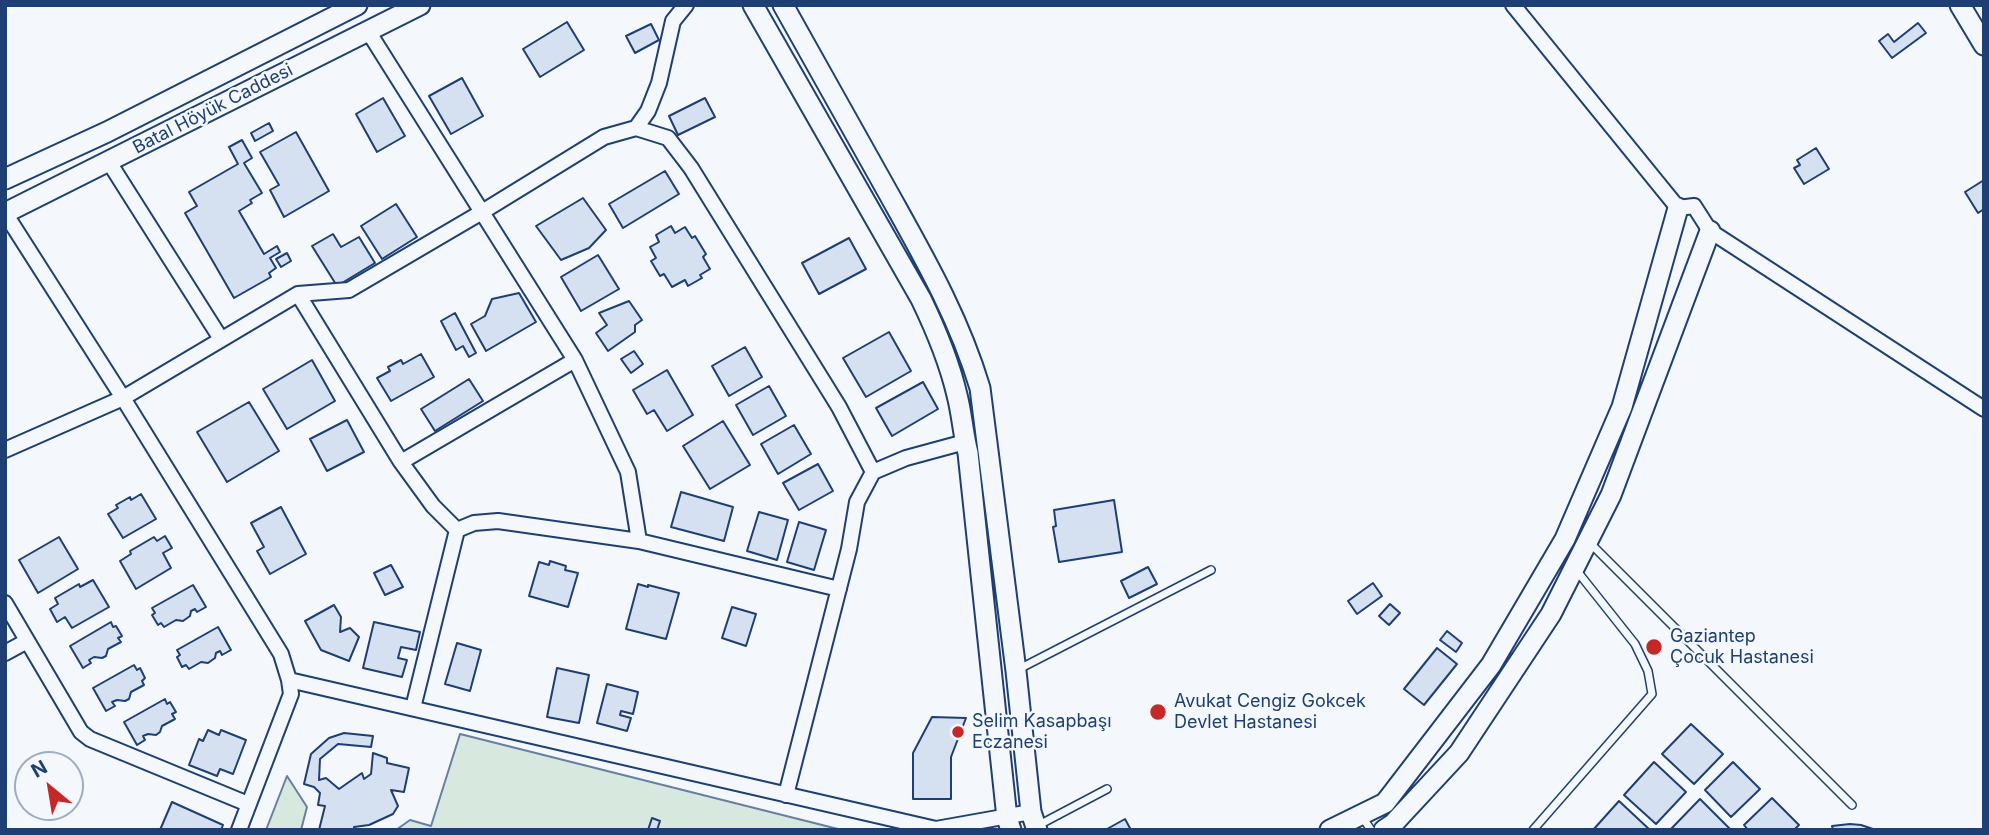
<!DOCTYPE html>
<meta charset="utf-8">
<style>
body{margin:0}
#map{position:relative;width:1989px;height:835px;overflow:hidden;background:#f4f7fb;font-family:Inter,sans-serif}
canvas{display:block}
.frame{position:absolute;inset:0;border:7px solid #1d3f73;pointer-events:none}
.north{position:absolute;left:14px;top:751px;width:70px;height:70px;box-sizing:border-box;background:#f4f7fb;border:2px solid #9eadc5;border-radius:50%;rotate:330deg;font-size:19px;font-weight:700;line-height:28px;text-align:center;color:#1d3f73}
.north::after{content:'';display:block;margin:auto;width:24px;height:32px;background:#c62828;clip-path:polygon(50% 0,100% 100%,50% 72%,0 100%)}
</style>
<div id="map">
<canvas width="1989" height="835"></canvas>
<div class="frame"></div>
<div class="north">N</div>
</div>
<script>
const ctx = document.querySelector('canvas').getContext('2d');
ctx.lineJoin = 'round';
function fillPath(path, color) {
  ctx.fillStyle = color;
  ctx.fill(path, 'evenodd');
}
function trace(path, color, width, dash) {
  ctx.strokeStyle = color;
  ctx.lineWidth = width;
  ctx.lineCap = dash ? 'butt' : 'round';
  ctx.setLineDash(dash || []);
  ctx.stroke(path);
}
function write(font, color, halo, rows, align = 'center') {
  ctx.font = font + ' Inter,sans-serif';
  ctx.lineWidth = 5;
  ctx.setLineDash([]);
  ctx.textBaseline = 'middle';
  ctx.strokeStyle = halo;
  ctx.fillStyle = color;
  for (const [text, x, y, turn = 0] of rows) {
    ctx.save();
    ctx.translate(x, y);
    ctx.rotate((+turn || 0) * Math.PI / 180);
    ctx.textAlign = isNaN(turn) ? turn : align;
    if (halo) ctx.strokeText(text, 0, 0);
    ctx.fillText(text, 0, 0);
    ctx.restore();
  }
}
const green = new Path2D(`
 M460,734L842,830H396L410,820L431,826Z
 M287,776L307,807L301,830H266Z`);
const building = new Path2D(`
 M567,22L584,50L540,77L523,49Z
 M1918,23L1926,33L1892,58L1879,41L1888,34L1894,42Z
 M651,24L659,40L635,53L626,36Z
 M462,78L483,116L451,134L429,96Z
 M383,98L405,136L377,152L356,114Z
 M705,98L715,117L678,135L669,116Z
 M269,123L273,131L255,141L251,133Z
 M296,132L329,191L284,217L270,190L279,185L260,152Z
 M242,140L252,158L244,163L262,193L250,200L252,203L239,211L264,254L277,246L280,252L270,258L276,268L269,273L271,277L234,298L185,213L197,206L189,192L238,164L229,147Z
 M1816,148L1829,169L1804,184L1794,168L1800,165L1797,160Z
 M665,171L679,194L623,228L609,204Z
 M1984,180V209L1978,213L1965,192Z
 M583,198L606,230L589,248L561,260L536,226Z
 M396,204L417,237L382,259L361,226Z
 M671,226L675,233L685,227L692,238L695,236L706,254L703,257L710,269L700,275L702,278L688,286L685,280L672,287L664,274L660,276L651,261L656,258L650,247L659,242L656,235Z
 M333,234L341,247L359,237L375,263L337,286L312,246Z
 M849,238L866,269L819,294L802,263Z
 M287,253L291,261L281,267L276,259Z
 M598,255L619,289L581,311L561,277Z
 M519,293L536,322L486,351L471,324L485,316L492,299Z
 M629,301L642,320L635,325V332L608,351L596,333L607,325L599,313Z
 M455,313L476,353L469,357L463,346L456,350L441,321Z
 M889,332L911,371L866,397L843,358Z
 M745,347L762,377L729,396L712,366Z
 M634,351L643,364L631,373L621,359Z
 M421,354L434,377L391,401L377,378L390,371L388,367L401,360L403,364Z
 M312,360L335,401L287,429L263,389Z
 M667,370L693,415L667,431L654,410L647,414L633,390Z
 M469,379L483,401L435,431L421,409Z
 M923,382L938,409L892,436L876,408Z
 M769,386L786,416L753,435L736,405Z
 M249,402L279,451L227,482L197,432Z
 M347,420L364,452L327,471L310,439Z
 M723,421L750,465L710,489L683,446Z
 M794,425L811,454L778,474L761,444Z
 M818,464L833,491L799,510L783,483Z
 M681,492L733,507L724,541L671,527Z
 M141,494L156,519L123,538L108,514L118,508L116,505L130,497L131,500Z
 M1114,500L1122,552L1059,562L1053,527L1056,526L1054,510Z
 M281,507L306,554L270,574L257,551L264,547L251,523Z
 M759,512L788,520L777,560L747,551Z
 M799,522L826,530L814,570L787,562Z
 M165,536L172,548L163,553L171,568L136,589L120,561L131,554L130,551L154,537L157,541Z
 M59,537L78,569L38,593L19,560Z
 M550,561L566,566L565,570L578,573L568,607L529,596L539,562L549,565Z
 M391,565L403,587L385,595L374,573Z
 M1148,567L1157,584L1129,598L1121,581Z
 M93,580L109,607L72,628L65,617L57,622L50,609L58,604L55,598L79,584L80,587Z
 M1373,583L1382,596L1357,614L1348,601Z
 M638,584L648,587V585L679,593L666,639L626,629Z
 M193,585L206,607L197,612L195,609L191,611L190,616L183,621L176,620L164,627L161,623L158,625L152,615L155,613L152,608Z
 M1390,604L1400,613L1389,625L1379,616Z
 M334,605L341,617L340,632L350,628L359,637L349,661L321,650L305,621Z
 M732,607L756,614L746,646L722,638Z
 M111,622L113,627L116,626L122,636L118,638L121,642L108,649L106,656L102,658L94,657L89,660L91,663L83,668L70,646Z
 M374,622L420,632L416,650L401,647L398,658L407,660L402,677L363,668Z
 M218,627L231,650L222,655L220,651L216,653L215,658L208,663L201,662L189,669L186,665L182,667L177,657L180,655L177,650Z
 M1447,631L1462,643L1456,652L1440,640Z
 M457,643L481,650L470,691L445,684Z
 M1437,648L1457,664L1424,705L1404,689Z
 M134,665L137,670L140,668L145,678L142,681L144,685L131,692L129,699L125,701L117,700L112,702L115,706L106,711L93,688Z
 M557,668L589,675L579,723L547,717Z
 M607,684L638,692L633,714L621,711L620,715L631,718L627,731L597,723Z
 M165,699L167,704L170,702L176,712L172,714L175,719L162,726L160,732L156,735L148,734L143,736L145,740L137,745L124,722Z
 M932,717L966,718L951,757V799H913V753Z
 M1691,724L1723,754L1694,784L1662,754Z
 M208,730L219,735L221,730L246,740L233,774L220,769L217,776L189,765L199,739L203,741Z
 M344,733L373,736L371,747L338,744L320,759L319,780L326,778L339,789L362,773L364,779L371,774L373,753L387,758V763L409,768L404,792L391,790L398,806L393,814L369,825L354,827V830H319L325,806L318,805L320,793L314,787L304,784L311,754L329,738Z
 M1654,762L1686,792L1656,824L1624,795Z
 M1733,762L1760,789L1731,817L1705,790Z
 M1772,798L1799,825L1794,830H1748L1744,825Z
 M1700,799L1731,830H1670Z
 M1619,801L1650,830H1593Z
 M172,802L223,825L221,830H160Z
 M652,818L660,821L657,830H648Z
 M1125,819L1131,830H1107V829Z
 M1850,824L1861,825L1876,830H1833L1832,826Z`);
const lane = new Path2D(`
 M1590,543L1852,805
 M1019,669L1211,570
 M1361,815L1371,830
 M1037,826L1107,789
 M1533,830L1652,694L1648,671L1635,644L1577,571`);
const street = new Path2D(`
 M1513,5L1678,208L1694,206L1710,231L1984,409
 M368,31L575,360L628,472L639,541
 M636,128L668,138L691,168L839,407L873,472
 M109,162L221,339
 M5,213L123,398L281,654L289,680L291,694L239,830
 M298,294L401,462L433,506L457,530
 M5,450L123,398L298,294L349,290L482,212L604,137L636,128L648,111L659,83L673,21L686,5
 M401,462L575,360
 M5,603L81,732L90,739L248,804
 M5,653L27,641
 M289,680L936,829L1031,812
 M413,708L457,530L474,523L498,521L639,541L839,589
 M786,795L849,549L857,502L873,472L906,458L965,442`);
const secondary = new Path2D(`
 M753,5L921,299C936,330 949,361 957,395C962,414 963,434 968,453L1007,818L1011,830
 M783,5C819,69 854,132 890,196C925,259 959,318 980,388L1016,671L1031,812L1037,830
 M1960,5L1984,45
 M5,179L107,132L357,5
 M5,213L420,5
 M1330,830L1385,803L1491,665L1565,539L1622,407L1678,208
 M1384,830L1393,824L1459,753L1551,614L1611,495L1710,231`);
const markers = [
 [1654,647,9,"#c62828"],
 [1158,712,9,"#c62828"],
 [958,732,7,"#c62828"]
];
const streetNames = [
 ["Batal Höyük Caddesi",213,109,-27]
];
const poiNames = [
 ["Gaziantep",1670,637],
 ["Çocuk Hastanesi",1670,658],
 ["Avukat Cengiz Gokcek",1174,702],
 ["Devlet Hastanesi",1174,723],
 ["Selim Kasapbaşı",972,722],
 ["Eczanesi",972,743]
];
fillPath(green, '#d7e8df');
trace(green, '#687fa3', 2);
fillPath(building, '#d5e0f0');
trace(building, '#1d3f73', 2);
trace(lane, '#1d3f73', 10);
trace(street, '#1d3f73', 18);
trace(secondary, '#1d3f73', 23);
trace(lane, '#f4f7fb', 7);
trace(street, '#f4f7fb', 14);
trace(secondary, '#f4f7fb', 19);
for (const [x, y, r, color] of markers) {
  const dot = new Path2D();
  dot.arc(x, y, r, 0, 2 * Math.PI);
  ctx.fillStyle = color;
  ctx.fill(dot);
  trace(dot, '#f4f7fb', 2.5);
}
write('18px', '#1d3f73', '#f4f7fb', streetNames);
write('18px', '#1d3f73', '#f4f7fb', poiNames, 'left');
</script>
